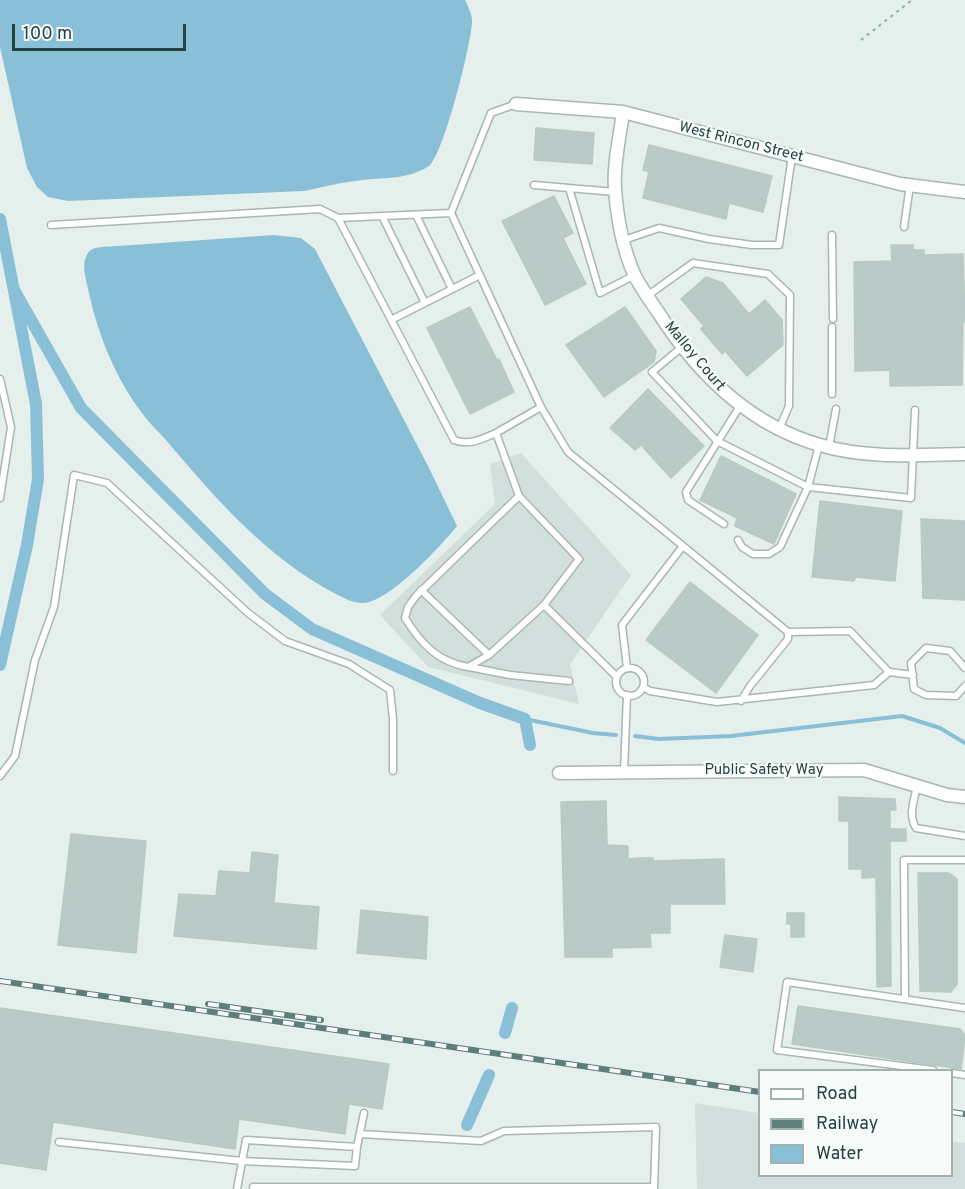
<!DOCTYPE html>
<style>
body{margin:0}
#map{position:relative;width:965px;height:1189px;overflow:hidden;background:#e5efec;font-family:Overpass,sans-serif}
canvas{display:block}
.legend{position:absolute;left:758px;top:1069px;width:195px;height:108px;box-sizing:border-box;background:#f6fbf9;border:2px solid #a1b1af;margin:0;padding:8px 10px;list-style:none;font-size:18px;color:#22433f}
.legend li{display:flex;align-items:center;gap:12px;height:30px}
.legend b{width:30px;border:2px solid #a1b1af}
.scale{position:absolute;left:12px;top:24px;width:174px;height:27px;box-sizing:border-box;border:3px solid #22433f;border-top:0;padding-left:8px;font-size:18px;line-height:21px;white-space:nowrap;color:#22433f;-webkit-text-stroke:4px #f6fbf9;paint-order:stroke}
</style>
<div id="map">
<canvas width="965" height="1189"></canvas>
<ul class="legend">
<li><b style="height:8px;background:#fff"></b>Road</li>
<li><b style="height:8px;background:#5d7e7a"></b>Railway</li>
<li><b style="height:16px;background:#8ac0d7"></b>Water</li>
</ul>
<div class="scale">100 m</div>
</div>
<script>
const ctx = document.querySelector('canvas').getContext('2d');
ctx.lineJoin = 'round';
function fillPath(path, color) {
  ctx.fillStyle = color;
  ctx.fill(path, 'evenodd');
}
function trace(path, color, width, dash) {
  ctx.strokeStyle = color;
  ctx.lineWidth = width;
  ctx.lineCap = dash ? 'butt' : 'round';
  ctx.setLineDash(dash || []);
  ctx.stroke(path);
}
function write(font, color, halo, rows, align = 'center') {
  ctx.font = font + ' Overpass,sans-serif';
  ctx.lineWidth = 4.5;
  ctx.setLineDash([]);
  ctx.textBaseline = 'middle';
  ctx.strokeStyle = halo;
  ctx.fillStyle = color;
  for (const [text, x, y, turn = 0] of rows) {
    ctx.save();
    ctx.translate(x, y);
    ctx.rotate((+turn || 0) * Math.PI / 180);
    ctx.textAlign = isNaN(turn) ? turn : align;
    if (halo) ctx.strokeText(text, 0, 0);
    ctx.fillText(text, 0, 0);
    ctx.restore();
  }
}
const built = new Path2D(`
 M521,453L631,575L570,664L579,704L428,667L380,615L495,504L490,464Z
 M695,1103L759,1113L760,1176H952V1141L965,1143V1189H697Z`);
const water = new Path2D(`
 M0,0H465C468,6 472,14 472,21C472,42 443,156 429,166C406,180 388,177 363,180C342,182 323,187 304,191L68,201L48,197L37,187L27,168L0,47Z
 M274,235L301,238L315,249L428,466L457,526C441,546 390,601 364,603C354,604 342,597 334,593C266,557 215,498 166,440C158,431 149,423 142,413C116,379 98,335 89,293C87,281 80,265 88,253C93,245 110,247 118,246Z`);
const stream = new Path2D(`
 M525,719L593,733L616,735
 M635,736L659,739L731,736L902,716L940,728L965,743`);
const canal = new Path2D(`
 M0,219L36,404L38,479L27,545L0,665
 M14,290L81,408L265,594L312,629L480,703L525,719L530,745
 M505,1033L512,1008
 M467,1125L489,1075`);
const building = new Path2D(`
 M536,128L594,133L592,164L534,160Z
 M649,145L772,176L763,212L729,203L726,219L643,198L649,172L643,170Z
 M554,196L573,233L563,238L586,284L545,305L502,221Z
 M891,245H913V250H924V255L963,254L965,322H963L962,385L890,386V370L855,371L854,262L892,261Z
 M706,277L723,283L749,314L765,300L782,320L783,345L747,376L725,351L722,354L701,329L704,326L681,299Z
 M470,307L497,360L499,359L514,392L470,414L427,328Z
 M625,307L656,351L654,362L604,397L566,345Z
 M648,389L704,446L671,478L641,445L635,450L610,428Z
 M721,456L796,494L774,544L735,526L737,518L700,500Z
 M820,501L902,511L895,581L856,577L854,581L812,577Z
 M921,519L965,521V600L923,598Z
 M690,582L758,635L716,693L646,640Z
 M839,797L895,799L896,810H890V829H906V841H890L891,986L877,987L876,877L862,878V869H849V821H839Z
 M606,801L607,845L628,846V859L642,858H653V861L724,859L725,904H670V933H650L651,947L612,948V957H565L561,802Z
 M71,834L146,841L136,953L58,945Z
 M252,852L278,855L274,903L319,907L316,949L174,936L179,894L216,896L219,871L250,873Z
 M918,873H949L957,879V984L951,992L920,991Z
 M361,910L428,917L426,959L357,953Z
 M787,913H804V937H791V924H787Z
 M725,935L757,939L753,972L720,967Z
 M798,1006L960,1029L965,1035L961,1069L792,1044Z
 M0,1008L389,1064L382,1109L349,1104L345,1134L239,1119L235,1149L53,1122L46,1170L0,1163Z`);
const path = new Path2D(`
 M861,40L912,0`);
const lane = new Path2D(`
 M516,104L491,113L451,213L541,407
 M534,185L615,192
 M569,188L600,293L635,275
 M451,213L338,218L454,440C469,446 482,439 496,433
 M416,215L452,289
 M382,216L425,303
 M51,225L320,209L338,218
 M904,227L910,185
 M832,235L833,319
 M624,240L659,228L709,239L752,245H779L792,156
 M647,296L693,263L768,274L790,295L789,406L779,429
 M391,320L480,275
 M682,347L652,372L717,441L808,487L911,498L915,410
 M0,379L11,427L0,498
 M832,394V327
 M829,447L836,409
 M519,496L416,596L408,607L405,618C421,644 438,662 468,667L489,655L544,605
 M724,524L688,500L686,492L740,406
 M738,540L742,547L753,554H769L780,547L808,487L819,445
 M421,590L489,655
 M469,667L510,675L569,681
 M627,668L622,625L683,546L788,632L850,631L889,672
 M965,668L950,651L926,648L911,663L914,689L926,695L956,696L965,686
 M616 682a14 14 0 1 1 28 0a14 14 0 1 1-28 0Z
 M617,677L544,605L579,559L519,496L496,433L541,407L568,452L683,546
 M643,687L650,691L717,702L874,685L889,672L913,675
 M741,701L750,686L788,639V632
 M624,772L627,695
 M0,776L15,756L35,660L54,607L74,475L107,483L247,612L285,641L349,664L390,690L393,719V771
 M917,786C914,801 908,815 916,828L965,836
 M905,999L904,860H965
 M933,1070L777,1050L787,982L965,1008
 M952,1073L965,1075
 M360,1134L481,1141L504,1131L656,1127L654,1189
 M59,1142L242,1161L355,1166L357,1147L246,1140L237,1189
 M357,1147L364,1113
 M253,1187H304
 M302,1189L304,1187H654`);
const street = new Path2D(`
 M516,104L623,112L900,184L965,192
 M623,112C620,137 613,164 615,189C617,216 623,249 634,274C640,287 650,300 658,312C697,373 749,425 820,445C866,459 917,455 965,454
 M559,773L864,770L947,795L965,797`);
const rail = new Path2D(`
 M0,981L760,1092
 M208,1004L321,1020
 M952,1112L965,1114`);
const streetNames = [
 ["West Rincon Street",741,143,14],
 ["Malloy Court",694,357,50],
 ["Public Safety Way",764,771]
];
fillPath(built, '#d3dfdc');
fillPath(water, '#8ac0d7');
trace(stream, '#8ac0d7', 4);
trace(canal, '#8ac0d7', 12);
fillPath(building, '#bacac6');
trace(building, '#b7cac5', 1.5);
trace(lane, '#a7b8b5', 9);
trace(street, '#a7b8b5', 15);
trace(path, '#83b5ad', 2, [3, 4.5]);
trace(lane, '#fff', 6);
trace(street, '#fff', 12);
trace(rail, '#5d7e7a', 6);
trace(rail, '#f6fbf9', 4, [11]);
write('15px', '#22433f', '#f6fbf9', streetNames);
</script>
